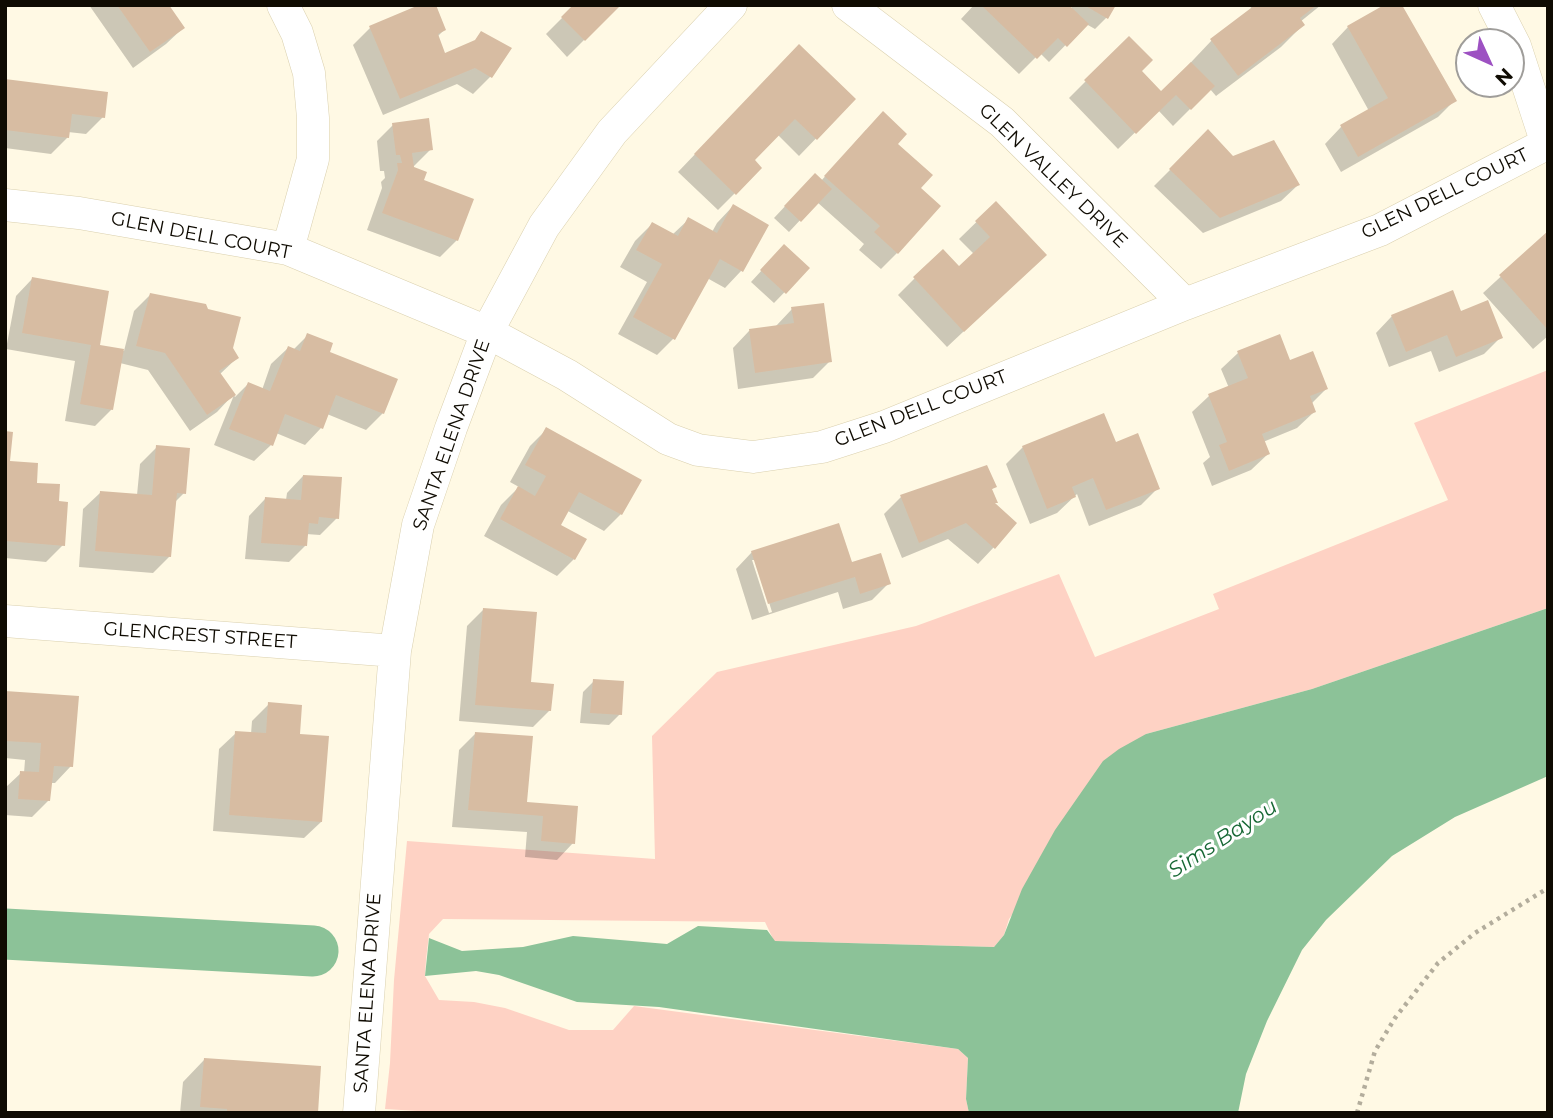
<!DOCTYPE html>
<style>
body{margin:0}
#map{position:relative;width:1553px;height:1118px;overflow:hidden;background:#fff9e4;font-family:Montserrat,sans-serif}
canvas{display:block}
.frame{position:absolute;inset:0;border:7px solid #0f0b02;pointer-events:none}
.north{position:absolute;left:1455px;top:28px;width:70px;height:70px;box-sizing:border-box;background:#fff;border:2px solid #9f9d9a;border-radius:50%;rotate:135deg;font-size:19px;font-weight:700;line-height:28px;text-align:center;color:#0f0b02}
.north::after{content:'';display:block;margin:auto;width:24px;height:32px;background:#9d51c2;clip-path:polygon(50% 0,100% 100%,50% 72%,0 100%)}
</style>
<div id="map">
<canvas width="1553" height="1118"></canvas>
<div class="frame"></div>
<div class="north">N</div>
</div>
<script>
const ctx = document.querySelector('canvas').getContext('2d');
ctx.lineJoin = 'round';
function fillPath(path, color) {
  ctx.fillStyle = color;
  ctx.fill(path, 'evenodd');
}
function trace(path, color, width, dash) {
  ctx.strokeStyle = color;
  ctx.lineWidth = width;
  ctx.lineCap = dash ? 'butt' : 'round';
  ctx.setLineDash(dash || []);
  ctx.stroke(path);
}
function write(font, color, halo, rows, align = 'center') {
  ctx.font = font + ' Montserrat,sans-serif';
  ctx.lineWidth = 6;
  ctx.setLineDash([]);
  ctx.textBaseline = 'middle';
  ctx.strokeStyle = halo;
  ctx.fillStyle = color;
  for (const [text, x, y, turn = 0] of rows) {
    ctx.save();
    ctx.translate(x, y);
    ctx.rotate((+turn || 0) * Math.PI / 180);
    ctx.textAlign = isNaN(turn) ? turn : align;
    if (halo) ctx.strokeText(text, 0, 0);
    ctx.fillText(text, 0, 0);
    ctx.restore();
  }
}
const green = new Path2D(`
 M1548,370V608L1312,689L1146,734L1009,919L1004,935L994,947L774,941L765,922L443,919L429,934L426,960L425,976L439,1000L474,1002L505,1008L569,1030H613L634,1006L958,1049L968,1058L966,1099L969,1113H449L385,1109L390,1063L394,980L407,841L655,859L652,736L717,672L916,626L1059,574L1095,657L1219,609L1213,594L1448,500L1414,423Z`);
const water = new Path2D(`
 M1548,608V776L1455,817L1392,856L1326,920L1302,950L1267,1021L1246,1074L1238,1113H969L966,1099L968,1058L958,1049L659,1007L577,1002L499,975L476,971L425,976L429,938L462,951L523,947L573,936L667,944L698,926L767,930L775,941L994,947L1004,935L1022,889L1055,830L1103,761L1119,749L1146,734L1312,689Z`);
const shadow = new Path2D(`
 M89,5H167L183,28L166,44L133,68Z
 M575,5H619L567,57L546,34Z
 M974,5H1067L1071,9L1073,5H1114L1106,18L1095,29L1086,24L1049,62L1040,53L1019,74L961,19Z
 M1249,5H1321L1300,22L1303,25L1281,47L1216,96L1210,89L1173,126L1158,110L1118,149L1069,98L1129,38L1139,71L1161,94L1212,40L1252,9Z
 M1348,27L1454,101L1438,117L1341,172L1325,144L1341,127L1369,111L1332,44Z
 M370,28L444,30L437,37L444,55L509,49L490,77L473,94L457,84L383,115L353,45Z
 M782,63L854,99L799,156L777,134L752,160L760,168L718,210L678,172Z
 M5,81L103,117L86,134L68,132V137L51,154L5,148Z
 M393,125L431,149L412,168L457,240L440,257L367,230L382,188L381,182L385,178L384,171H380L377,141Z
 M866,130L896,144L919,188L897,253L881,269L859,250L864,244L817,202L789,232L774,218L804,186L821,181Z
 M1208,132L1232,158L1298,185L1281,201L1203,233L1154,186Z
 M996,203L1028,271L947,347L898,295L915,278L959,269L974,254L959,239Z
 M733,206L741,271L725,288L707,278L673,339L657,355L618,334L647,282L620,267L635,241L652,224L672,235L689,219L712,232L717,223Z
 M1548,233V336L1533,349L1483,293Z
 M784,246L808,268L774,303L751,282Z
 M32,279L98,346L124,351L134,311L151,294L231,349L237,358L219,375L233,395L217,412L190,431L148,370L120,363L112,409L95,426L65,421L75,361L6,349L16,296Z
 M792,309L830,361L813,378L738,389L733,348L749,331L776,326Z
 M1460,313L1501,337L1484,354L1439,372L1431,351L1389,367L1376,333L1392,316Z
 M308,335L383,413L366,430L327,414L321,428L305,445L276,433L271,445L254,461L214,445L234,395L235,397L248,384L262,390L271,364L288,348L293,350Z
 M1238,353L1290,362L1326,389L1311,404L1314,412L1297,428L1263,442L1268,454L1251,470L1212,486L1203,463L1210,457L1192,412L1209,396L1229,388L1221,369Z
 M546,430L621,514L604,531L566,510L558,525L574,559L557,576L484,536L501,505L519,487L510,482L530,446Z
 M5,433L8,462L57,503L63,545L46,562L5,558Z
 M1115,444L1158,488L1141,505L1089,526L1077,494L1057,513L1030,524L1006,464L1023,447Z
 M157,447L184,493L174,503L170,556L153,573L79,567L83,509L100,493L137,495L140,464Z
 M303,476L337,518L320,535L306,534L305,546L289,562L245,559L249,516L265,499L286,500L287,493Z
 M994,487L990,491L996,502L994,504V547L978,564L948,539L902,558L884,514L901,497Z
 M752,552L889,583L872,600L843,609L838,592L752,620L736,569ZM752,560H756L772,612L769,613Z
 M484,609L529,684L550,710L533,727L459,721L467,626Z
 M594,681L620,714L609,725L580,723L583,692Z
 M5,692L71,766L55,783H50L49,800L32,817L5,815V788L21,773H24L25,760L5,758Z
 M269,704L298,736L321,822L304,838L213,831L219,749L236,733L251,734L252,721Z
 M476,733L525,804L576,807L573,843L557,860L525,857L527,832L452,827L459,750Z
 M204,1060L316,1113H180L183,1082Z`);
const river = new Path2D(`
 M5,934L313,951`);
const building = new Path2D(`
 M117,5H169L185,28L150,52Z
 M419,5H436L446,30L438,34L445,53L475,40L481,31L512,48L492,78L475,68L400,99L369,26Z
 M573,5H621L585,41L561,17Z
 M981,5H1069L1089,24L1067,47L1058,38L1037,59Z
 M1084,5H1116L1108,19Z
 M1255,5H1317L1300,18L1305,25L1238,76L1210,39Z
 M1384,5H1402L1457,101L1358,157L1340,125L1388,98L1347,26Z
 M1129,36L1153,60L1142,71L1161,91L1191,62L1215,86L1191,110L1176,95L1136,134L1084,80Z
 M799,44L856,99L817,140L795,119L755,160L762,168L736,195L694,154Z
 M5,79L108,92L105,118L72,114L69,138L5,130Z
 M883,111L907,134L898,144L933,175L921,188L941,206L898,254L874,232L880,226L824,176Z
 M429,118L433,150L412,153L414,167L427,172L424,180L474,199L458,241L382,213L398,170L397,163H402L400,155H396L392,123Z
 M1208,129L1233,156L1274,140L1300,185L1220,218L1169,169Z
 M815,173L832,189L801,222L784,206Z
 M996,201L1047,255L964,332L913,277L943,249L959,266L990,237L975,221Z
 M733,204L769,225L743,272L720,259L675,340L633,317L662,264L636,250L652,222L678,236L688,217L717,233Z
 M1548,231V330L1499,275Z
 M784,244L810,268L786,294L760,270Z
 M32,277L109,291L100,345L124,349L113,410L80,404L91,345L22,333Z
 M1453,290L1461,311L1488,300L1503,338L1456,357L1447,335L1406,352L1391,315Z
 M150,293L206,304L208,309L241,317L233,348L239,358L219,371L236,395L207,415L165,353L136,346Z
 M824,303L832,362L755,373L749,329L794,323L791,307Z
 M307,333L333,343L330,352L398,379L384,414L336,395L323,429L285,414L273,446L229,429L248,382L270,391L288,346L300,351Z
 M1280,334L1290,360L1313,351L1328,389L1310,396L1316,412L1262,434L1270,454L1229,471L1219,445L1227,442L1208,394L1248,378L1237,351Z
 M1104,413L1116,442L1138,433L1160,489L1106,510L1093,478L1072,487L1076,497L1047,509L1022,446Z
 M546,427L642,480L622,515L579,492L561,525L587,539L575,560L500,519L518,486L535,496L546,476L525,465Z
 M5,431L13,432L10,461L38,463L37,483L60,484L59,501L68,502L65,546L5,541Z
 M156,445L190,448L186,494L177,493L171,557L95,551L100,491L152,495Z
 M987,465L997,487L992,489L998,503H995L1017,523L995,549L966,523L919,543L900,495Z
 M303,475L342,477L339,519L319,517L318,524L309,523L307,546L261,543L265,497L301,500Z
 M839,523L852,562L881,553L891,584L860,594L855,577L768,604L751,551Z
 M483,608L537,612L531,682L554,684L551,711L475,705Z
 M593,679L624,681L622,715L590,713Z
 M5,691L79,696L73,767L54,766L50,801L18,799L20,771L39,772L41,743L5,741Z
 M268,702L302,705L300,734L329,736L322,822L229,815L235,731L266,733Z
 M475,732L533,736L527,802L578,806L575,844L541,841L543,816L468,810Z
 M204,1058L321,1066L318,1113L248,1111V1113H227V1109L200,1107Z`);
const path = new Path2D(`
 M1357,1113L1375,1051L1395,1018L1438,963L1475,933L1548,888`);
const minor = new Path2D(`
 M283,5L297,33L309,73L313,118V159L288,249
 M848,5L1002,122L1185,304
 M1494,5L1515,46L1547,144
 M5,205L79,213L288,249L487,332L567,375L668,439L698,450L753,457L822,447L884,427L1185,304L1380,230L1548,143
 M5,621L395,651
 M359,1113L395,651L418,525L451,428L487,332L544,226L612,132L731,5`);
const streetNames = [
 ["GLEN VALLEY DRIVE",1053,176,44],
 ["GLEN DELL COURT",1445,194,-26],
 ["GLEN DELL COURT",201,236,11],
 ["GLEN DELL COURT",921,409,-21],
 ["SANTA ELENA DRIVE",452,435,-71],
 ["GLENCREST STREET",200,636,4],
 ["SANTA ELENA DRIVE",368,993,-86]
];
const waterNames = [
 ["Sims Bayou",1223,839,-33]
];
fillPath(green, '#fed2c4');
fillPath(water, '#8cc298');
fillPath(shadow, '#0003');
trace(river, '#8cc298', 51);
fillPath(building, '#d7bca2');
trace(minor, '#dad0ae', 33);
trace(path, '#b3ad9c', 4.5, [3.5, 5]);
trace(minor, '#fff', 32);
write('19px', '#0f0b02', '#fff', streetNames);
write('italic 21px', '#176835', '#fff', waterNames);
</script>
